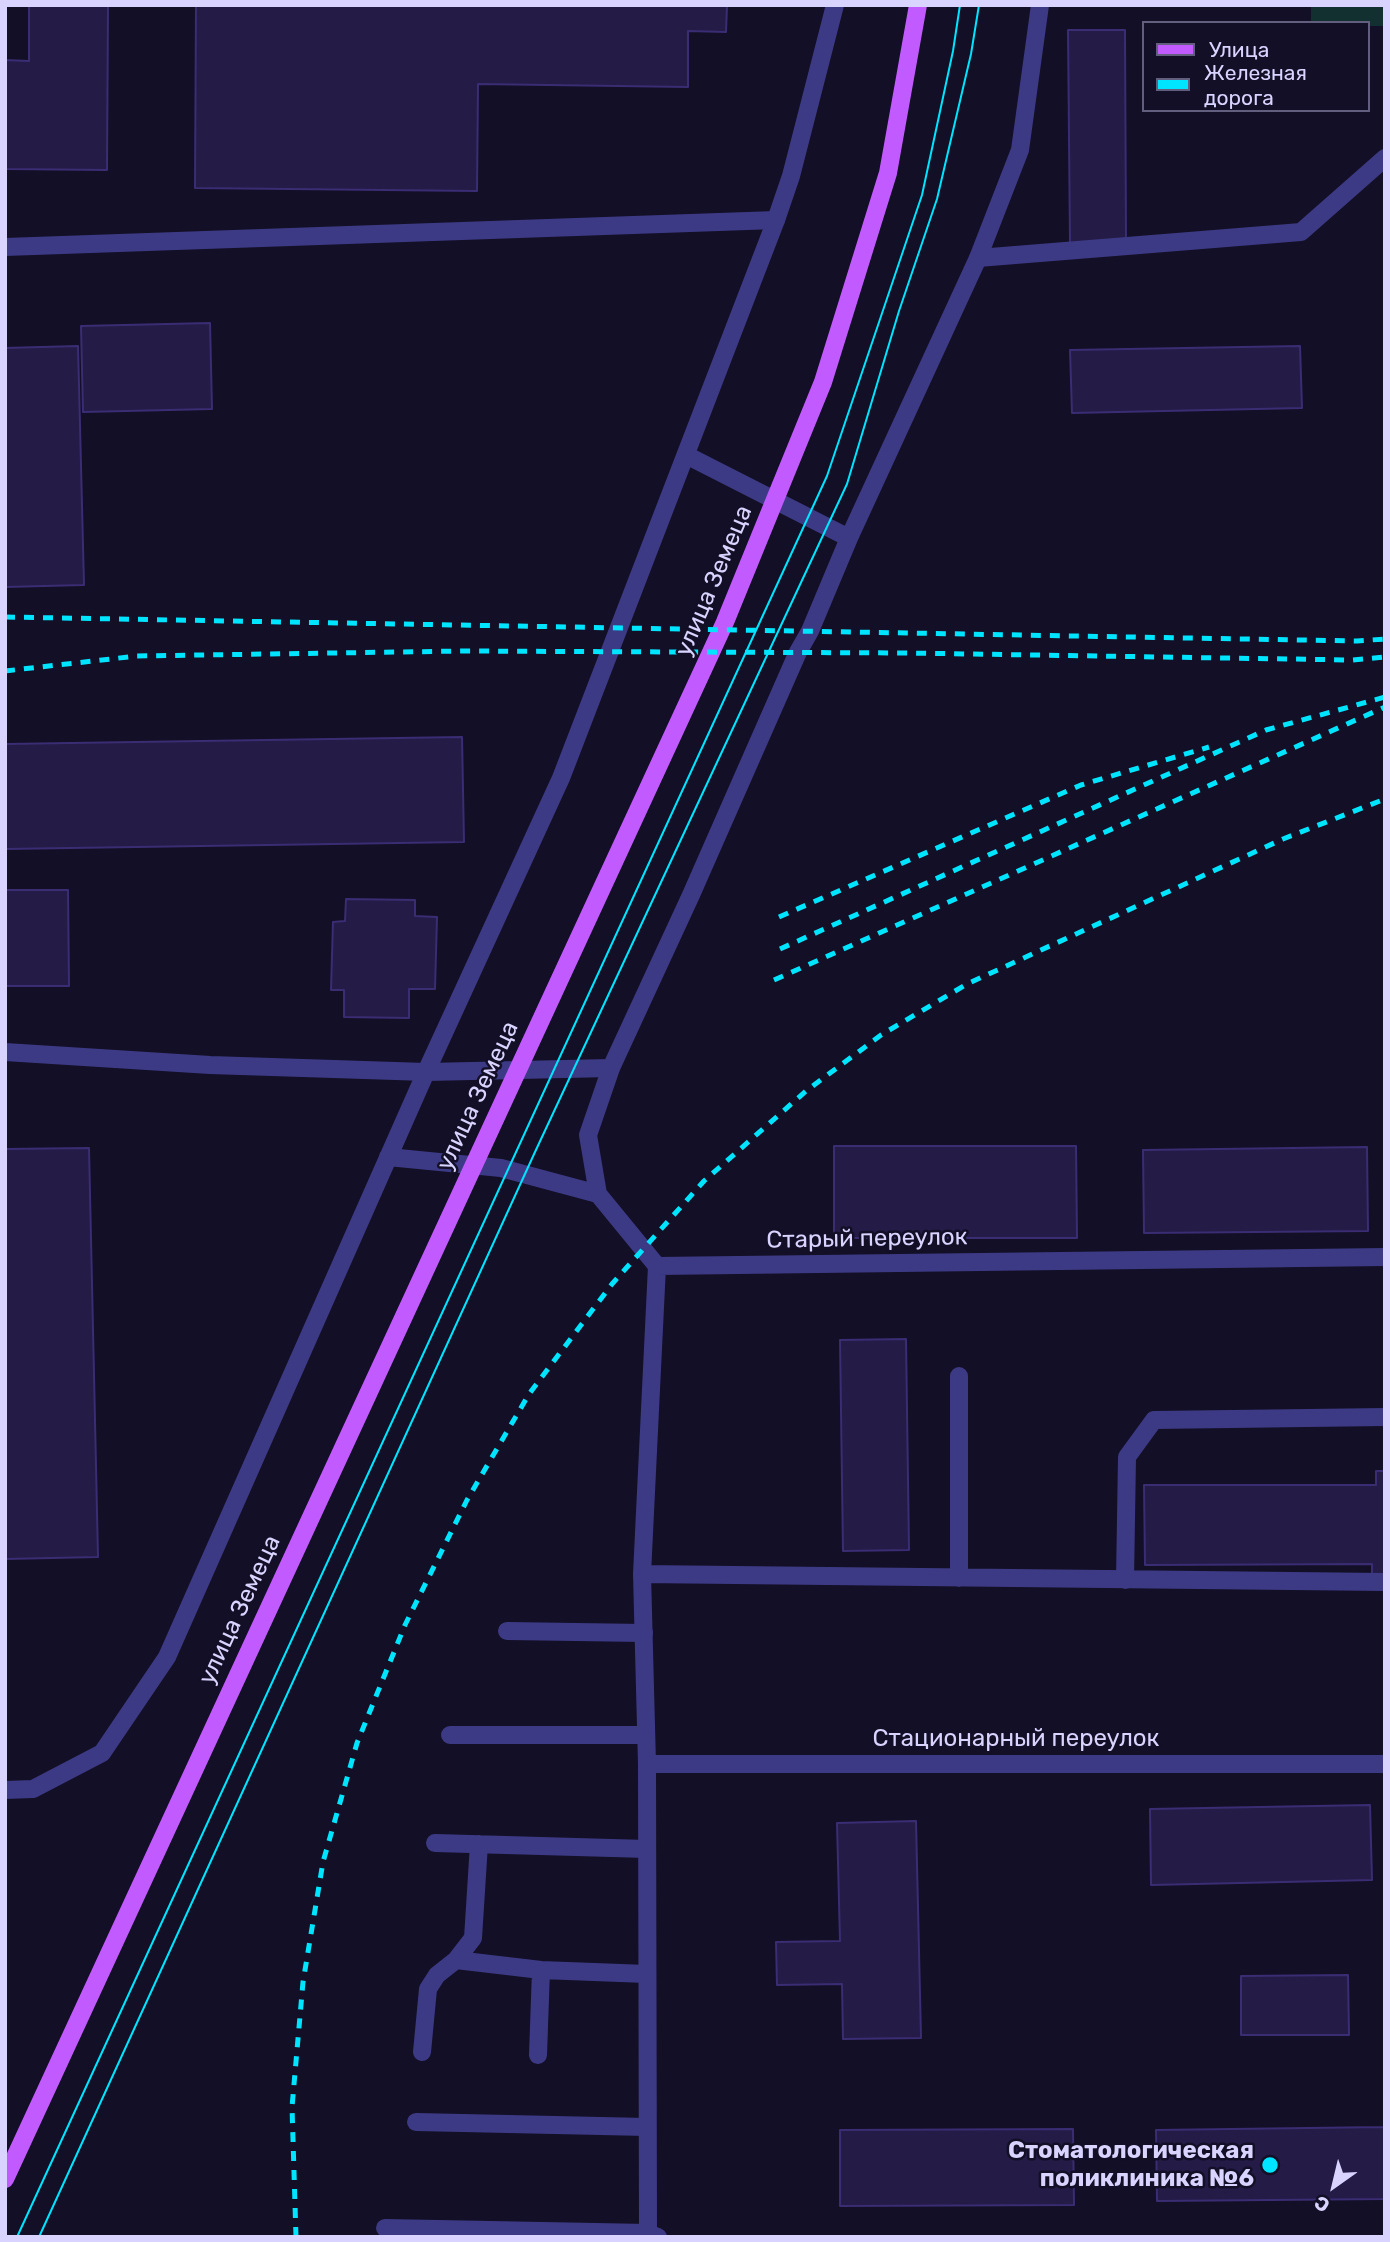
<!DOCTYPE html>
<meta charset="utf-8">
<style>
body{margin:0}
#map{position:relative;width:1390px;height:2242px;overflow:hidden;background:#130f26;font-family:Rubik,sans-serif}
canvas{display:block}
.frame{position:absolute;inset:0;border:7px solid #d9d4ff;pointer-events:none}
.legend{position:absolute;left:1142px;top:21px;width:228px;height:91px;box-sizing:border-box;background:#130f26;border:2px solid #625e7d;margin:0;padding:9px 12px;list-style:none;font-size:21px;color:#d9d4ff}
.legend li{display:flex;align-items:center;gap:14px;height:35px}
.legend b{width:35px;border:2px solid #625e7d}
.north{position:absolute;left:1299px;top:2151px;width:70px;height:70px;-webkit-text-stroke:5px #130f26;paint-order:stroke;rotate:214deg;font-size:19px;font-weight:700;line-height:28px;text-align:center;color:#d9d4ff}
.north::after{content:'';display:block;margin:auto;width:24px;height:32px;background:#d9d4ff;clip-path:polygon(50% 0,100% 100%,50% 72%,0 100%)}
</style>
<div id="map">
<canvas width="1390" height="2242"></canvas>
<div class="frame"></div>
<ul class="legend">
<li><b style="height:9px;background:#c25bff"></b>Улица</li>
<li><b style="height:9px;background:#00e5ff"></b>Железная дорога</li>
</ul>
<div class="north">С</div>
</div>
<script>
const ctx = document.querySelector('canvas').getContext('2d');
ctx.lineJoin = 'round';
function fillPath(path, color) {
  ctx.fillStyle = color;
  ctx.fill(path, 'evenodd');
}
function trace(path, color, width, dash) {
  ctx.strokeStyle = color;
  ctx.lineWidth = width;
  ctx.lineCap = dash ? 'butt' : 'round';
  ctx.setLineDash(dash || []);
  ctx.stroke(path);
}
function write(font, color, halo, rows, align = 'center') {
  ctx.font = font + ' Rubik,sans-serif';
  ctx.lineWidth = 5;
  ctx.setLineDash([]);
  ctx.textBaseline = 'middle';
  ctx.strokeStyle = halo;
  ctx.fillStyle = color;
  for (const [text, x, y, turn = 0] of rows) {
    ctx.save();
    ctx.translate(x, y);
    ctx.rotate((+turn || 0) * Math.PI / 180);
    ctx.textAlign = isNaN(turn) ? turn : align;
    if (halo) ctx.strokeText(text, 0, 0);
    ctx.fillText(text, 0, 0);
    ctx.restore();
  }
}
const green = new Path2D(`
 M1311,5H1385V26H1367V23H1311Z`);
const building = new Path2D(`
 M29,5H108L107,170L5,169V60L29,61Z
 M196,5H727L726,32L688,31V87L478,84L477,191L195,188Z
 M1068,30H1125L1126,243L1070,244Z
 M210,323L212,409L83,412L81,326Z
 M78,346L84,585L5,587V348Z
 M1300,346L1302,408L1072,413L1070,350Z
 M462,737L464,842L5,849V744Z
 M5,890H68L69,986H5Z
 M346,899L415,900V916L437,917L435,989H409V1018L344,1017V990H331L333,922L345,921Z
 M834,1146H1076L1077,1238H834Z
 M1367,1147L1368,1231L1144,1233L1143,1150Z
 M89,1148L98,1557L5,1559V1149Z
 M906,1339L909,1550L843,1551L840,1340Z
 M1376,1471H1385V1579H1372V1564L1145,1565L1144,1485H1376Z
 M1370,1805L1372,1880L1151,1885L1150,1809Z
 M916,1821L921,2038L843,2039L842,1984L777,1985L776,1942L840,1941L837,1823Z
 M1348,1975L1349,2035H1241V1976Z
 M1384,2111H1385V2199L1157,2201L1156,2130L1384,2127Z
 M1073,2129L1074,2205L840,2206V2130Z`);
const lane = new Path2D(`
 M5,247L776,220
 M978,258L1301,232L1385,158
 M5,1052L210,1065L426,1072L611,1068
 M507,1631L644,1633
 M450,1735H646
 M435,1843L647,1849
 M456,1960L541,1970L647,1974
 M422,2052L428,1989L437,1975L456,1960L473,1938L479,1844
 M538,2055L541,1970
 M416,2122L647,2127
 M385,2228L648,2233L658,2237`);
const street = new Path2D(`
 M686,455L849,538L978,258L1020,150L1040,5
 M388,1157L501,1168L598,1194L657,1266L1385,1257
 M598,1194L588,1135L611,1068L691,895L798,652L810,631L849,538
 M959,1376V1578
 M642,1574L1385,1582
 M1125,1580L1127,1457L1154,1420L1385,1417
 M647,1764H1385
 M5,1790L33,1789L102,1753L167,1657L426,1072L561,778L776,220L791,176L835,5
 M648,2233L647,1764L642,1574L657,1266`);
const primary = new Path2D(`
 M5,2179L725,622L823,382L888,173L918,5`);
const tram = new Path2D(`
 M17,2237L827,476L922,195L953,51L960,5
 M39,2237L535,1152L847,484L899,311L937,199L971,54L979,5`);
const rail = new Path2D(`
 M5,617L1357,641L1385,639
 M5,671L137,656L463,651L906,653L1352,660L1385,657
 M779,917L1081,785L1209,747
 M780,949L1266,730L1385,697
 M774,980L1385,707
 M296,2237L292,2107L303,1982L323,1862L357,1743L405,1625L467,1500L529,1394L612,1284L704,1181L806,1091L881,1035L967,984L1283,839L1385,799`);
const markers = [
 [1270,2165,9,"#00e5ff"]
];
const streetNames = [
 ["улица Земеца",714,581,-67],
 ["улица Земеца",478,1096,-65],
 ["Старый переулок",867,1239,-1],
 ["улица Земеца",240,1610,-65],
 ["Стационарный переулок",1016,1739]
];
const poiNames = [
 ["Стоматологическая",1254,2151],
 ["поликлиника №6",1254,2179]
];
fillPath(green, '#12302f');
fillPath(building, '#241b47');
trace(building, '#3b2d73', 2);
trace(lane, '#3d3a85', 18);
trace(street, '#3d3a85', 18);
trace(primary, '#c25bff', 18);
trace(tram, '#00e5ff', 2);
trace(rail, '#00e5ff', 5, [10, 9]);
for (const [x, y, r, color] of markers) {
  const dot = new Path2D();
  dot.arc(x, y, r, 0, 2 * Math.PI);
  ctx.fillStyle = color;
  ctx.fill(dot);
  trace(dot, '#130f26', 2.5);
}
write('24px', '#d9d4ff', '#130f26', streetNames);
write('bold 24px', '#d9d4ff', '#130f26', poiNames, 'right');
</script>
